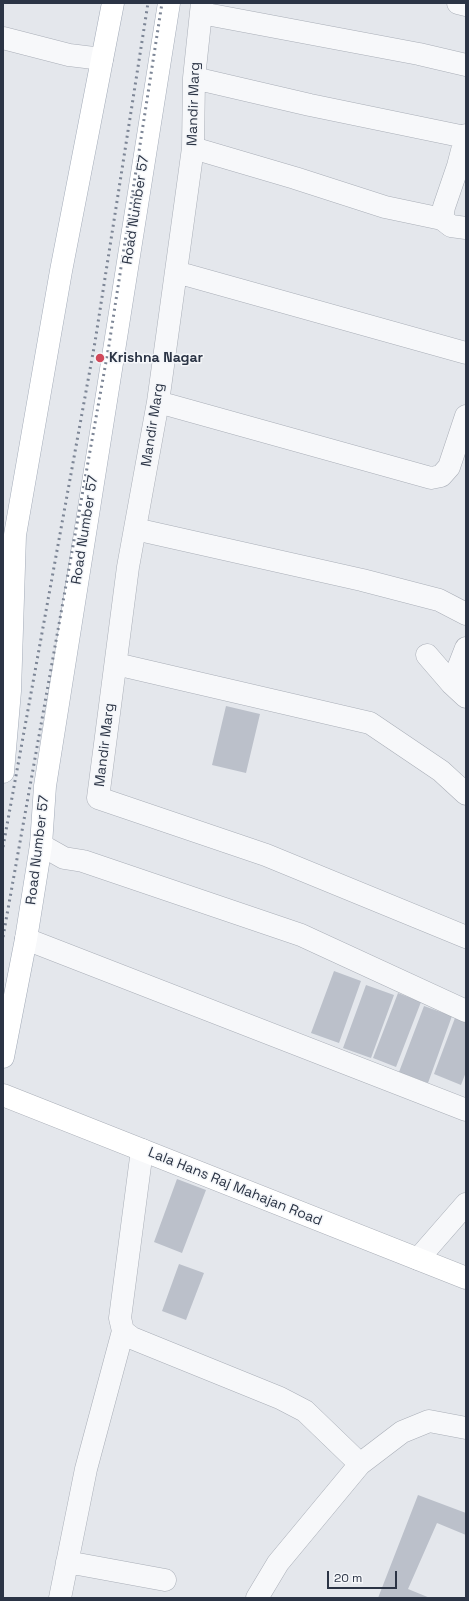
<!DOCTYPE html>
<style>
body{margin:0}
#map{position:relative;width:469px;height:1601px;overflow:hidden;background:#e4e7ec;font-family:"Space Grotesk",sans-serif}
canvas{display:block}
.frame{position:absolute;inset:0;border:4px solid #2b3445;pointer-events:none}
.scale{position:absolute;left:327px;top:1571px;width:70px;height:18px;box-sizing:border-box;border:2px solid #2b3445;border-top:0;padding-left:5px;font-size:12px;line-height:14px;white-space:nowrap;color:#2b3445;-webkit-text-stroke:3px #f4f6f9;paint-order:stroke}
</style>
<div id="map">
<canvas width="469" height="1601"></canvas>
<div class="frame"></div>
<div class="scale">20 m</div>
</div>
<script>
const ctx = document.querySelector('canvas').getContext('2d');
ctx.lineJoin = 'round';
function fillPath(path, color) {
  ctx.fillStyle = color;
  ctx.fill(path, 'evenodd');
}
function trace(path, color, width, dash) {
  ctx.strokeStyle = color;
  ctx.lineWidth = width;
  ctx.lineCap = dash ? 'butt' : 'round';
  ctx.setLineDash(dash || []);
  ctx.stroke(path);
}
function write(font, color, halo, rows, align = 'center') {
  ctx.font = font + ' "Space Grotesk",sans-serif';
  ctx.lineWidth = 3;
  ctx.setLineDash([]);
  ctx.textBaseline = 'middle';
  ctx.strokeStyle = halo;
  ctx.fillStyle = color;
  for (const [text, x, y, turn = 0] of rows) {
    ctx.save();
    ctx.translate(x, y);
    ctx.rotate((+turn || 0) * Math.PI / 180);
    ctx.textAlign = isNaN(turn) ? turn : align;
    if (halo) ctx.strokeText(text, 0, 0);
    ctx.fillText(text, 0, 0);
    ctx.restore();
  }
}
const building = new Path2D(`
 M226,706L260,714L246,773L212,765Z
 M334,971L361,981L339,1043L311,1033Z
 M366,985L394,995L371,1058L343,1048Z
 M398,993L421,1002L396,1067L373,1058Z
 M424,1006L452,1016L428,1083L399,1072Z
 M455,1018L466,1022V1072L461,1085L434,1074Z
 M177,1179L206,1190L182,1253L154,1242Z
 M179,1264L204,1273L186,1320L162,1311Z
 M418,1495L466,1513V1535L437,1523L408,1589L430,1598H378Z`);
const street = new Path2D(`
 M202,3L194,78L193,148L158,402L128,567L98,798L266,855L466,937
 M458,3L466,5
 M201,13L419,54L466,65
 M3,38L69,55L102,59
 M194,78L310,105L465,137
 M466,135L458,166L444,207L442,219L451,226L466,228
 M193,148L295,178L385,207L442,219
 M176,272L466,353
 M158,402L431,478L441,476L449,467L466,416
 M135,529L362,580L439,600L466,614
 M427,655L452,684L466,697
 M116,664L370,723L441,771L466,794
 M452,684L466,648
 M41,845L64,858L83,861L301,935L466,1011
 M26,939L466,1110
 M142,1150L120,1318L123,1331L132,1338L280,1398L305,1411L360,1464
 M418,1259L466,1204
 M67,1562L165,1580
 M60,1598L86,1469L123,1331
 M257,1598L278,1563L360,1464L402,1432L429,1421L466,1428`);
const secondary = new Path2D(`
 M3,1095L466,1278`);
const primary = new Path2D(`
 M3,772L10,691L15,535L61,271L113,3
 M3,1057L26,939L41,845L45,786L169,3`);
const rail = new Path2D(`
 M3,847L95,342L148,3
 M3,937L109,345L162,3`);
const markers = [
 [100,358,5,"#d1495b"]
];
const streetNames = [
 ["Mandir Marg",194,104,-88],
 ["Road Number 57",136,210,-81],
 ["Mandir Marg",153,425,-81],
 ["Road Number 57",85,530,-81],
 ["Mandir Marg",105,745,-83],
 ["Road Number 57",38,850,-83],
 ["Lala Hans Raj Mahajan Road",235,1187,22]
];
const poiNames = [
 ["Krishna Nagar",109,358]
];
fillPath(building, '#bbc0ca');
trace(street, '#a9aeb7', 23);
trace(secondary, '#a9aeb7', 23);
trace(primary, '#a3abb8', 23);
trace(street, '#f7f8fa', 22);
trace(secondary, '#fff', 22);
trace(primary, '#fff', 22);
trace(rail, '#7d8696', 3, [2, 4]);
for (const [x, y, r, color] of markers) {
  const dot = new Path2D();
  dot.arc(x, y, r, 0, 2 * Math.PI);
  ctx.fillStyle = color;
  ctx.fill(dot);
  trace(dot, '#f4f6f9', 1.5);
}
write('14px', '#2b3445', '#f4f6f9', streetNames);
write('bold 14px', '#2b3445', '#f4f6f9', poiNames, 'left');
</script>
